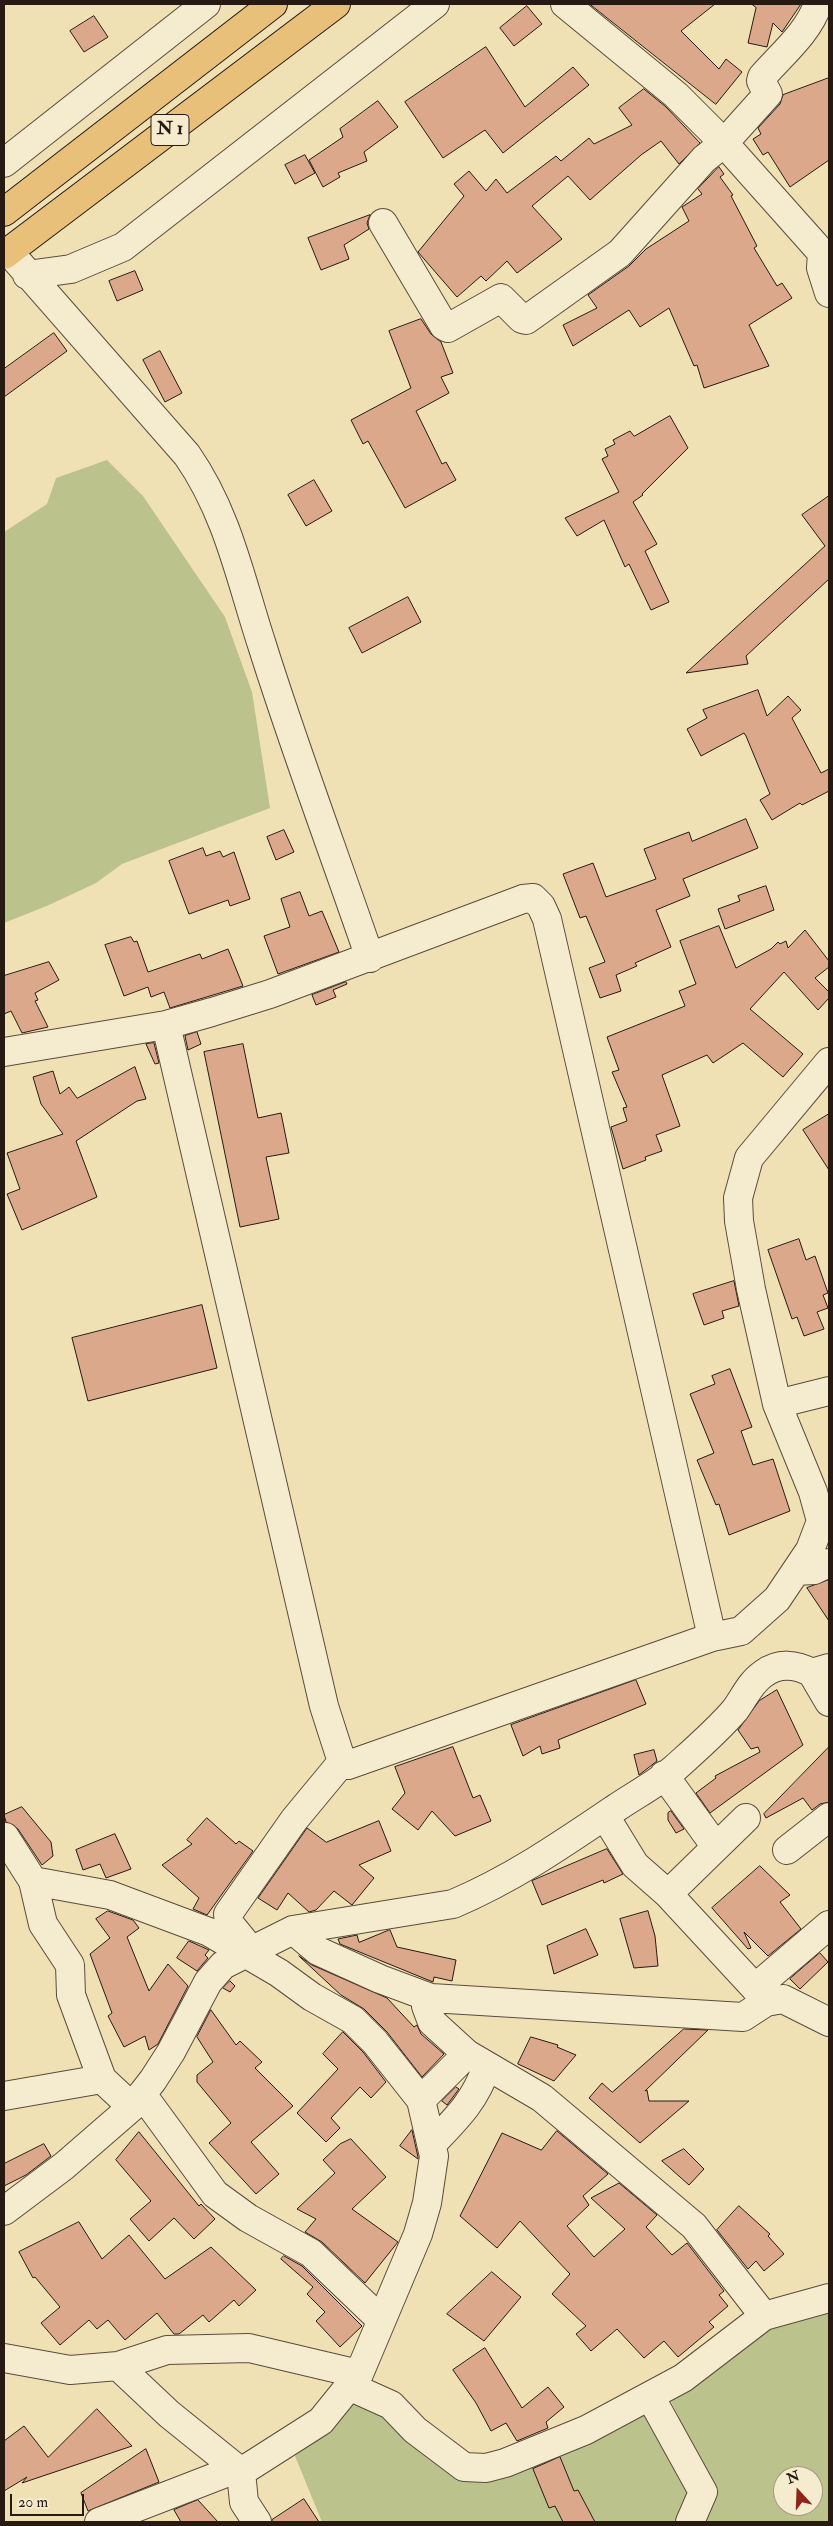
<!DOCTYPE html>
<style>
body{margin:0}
#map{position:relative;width:833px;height:2526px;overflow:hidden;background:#f0e1b5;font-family:"IM FELL Double Pica",serif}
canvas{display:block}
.frame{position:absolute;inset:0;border:5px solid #271a13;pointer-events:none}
.north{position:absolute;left:773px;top:2466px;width:50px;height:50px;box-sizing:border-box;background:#f5eccf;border:1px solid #a39884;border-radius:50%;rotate:340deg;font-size:14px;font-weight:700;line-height:20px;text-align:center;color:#271a13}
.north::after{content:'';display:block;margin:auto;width:18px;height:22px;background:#8f2418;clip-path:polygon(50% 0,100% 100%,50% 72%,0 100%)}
.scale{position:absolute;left:10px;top:2494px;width:74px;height:22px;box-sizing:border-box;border:2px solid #271a13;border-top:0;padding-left:6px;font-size:15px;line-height:18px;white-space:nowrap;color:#271a13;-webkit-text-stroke:4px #f5eccf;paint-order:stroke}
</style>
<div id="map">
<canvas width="833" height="2526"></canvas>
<div class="frame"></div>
<div class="north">N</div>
<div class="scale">20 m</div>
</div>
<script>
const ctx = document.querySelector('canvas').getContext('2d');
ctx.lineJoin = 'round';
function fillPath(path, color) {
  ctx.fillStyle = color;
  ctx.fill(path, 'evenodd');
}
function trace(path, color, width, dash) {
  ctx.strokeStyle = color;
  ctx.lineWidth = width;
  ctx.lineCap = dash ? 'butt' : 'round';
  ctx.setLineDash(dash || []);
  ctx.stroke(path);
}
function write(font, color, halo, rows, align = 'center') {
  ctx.font = font + ' "IM FELL Double Pica",serif';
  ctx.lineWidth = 4;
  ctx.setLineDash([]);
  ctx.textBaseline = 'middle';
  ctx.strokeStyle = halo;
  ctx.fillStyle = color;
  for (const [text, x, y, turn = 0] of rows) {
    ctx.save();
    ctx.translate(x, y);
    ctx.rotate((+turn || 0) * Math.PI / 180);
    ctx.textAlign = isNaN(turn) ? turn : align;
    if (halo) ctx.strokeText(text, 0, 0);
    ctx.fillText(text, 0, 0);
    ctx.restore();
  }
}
const green = new Path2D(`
 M107,460L143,496L225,617L252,692L270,808L122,864L96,883L49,905L4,923V532L47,504L56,478Z
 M829,2309V2522H696L712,2492L670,2399L777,2323ZM783,2476H813V2506H783Z
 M352,2390L466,2475L647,2406L691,2494L674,2522H322L295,2456Z`);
const building = new Path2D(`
 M590,4H715L681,31L719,69L726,59L742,72L716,104Z
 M752,4H801L782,32L773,23L767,47L748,43L756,8Z
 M527,6L542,24L514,46L500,28Z
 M94,16L108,37L84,52L70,31Z
 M486,47L525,107L573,67L589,85L503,153L485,130L443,158L405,102Z
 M829,78V160L790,187L768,152L763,155L753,139L761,134L758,128L780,104L783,95Z
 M644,89L666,107L700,143L679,164L661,141L641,155L590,200L568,176L532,206L562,239L517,273L507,261L486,281L481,276L457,297L418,252L464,196L454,184L469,171L486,191L496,179L507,193L556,156L561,161L589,138L594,144L632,125L619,108Z
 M378,101L398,127L364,152L367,161L338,173L340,177L323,187L309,160L343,137L340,129Z
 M305,155L315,173L295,184L285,165Z
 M719,167L724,174L720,177L733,195L731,196L757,246L754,248L777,286L782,283L792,298L749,325L769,366L704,388L697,365L694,366L669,308L640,327L629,310L573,346L563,325L597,308L588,295L629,266L646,249L689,221L682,207L702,194L698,189Z
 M370,215L367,223L369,229L344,245L349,259L321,270L308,238Z
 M135,271L143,290L117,301L109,281Z
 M421,319L431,334L441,342L453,373L441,377L449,393L416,411L442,464L446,462L456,480L405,508L368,441L363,444L351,420L411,388L389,331Z
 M54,333L67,351L4,397V369Z
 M160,351L182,393L165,402L143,360Z
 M670,416L688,448L642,494L643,495L633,502L657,544L645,551L669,602L651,610L629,564L625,567L604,520L577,536L565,518L619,492L602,459L608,456L605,449L615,444L613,440L630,431L634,436Z
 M314,480L332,511L306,526L288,495Z
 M829,496V579L746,656L748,664L686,673L825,546L802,515Z
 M408,597L421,622L362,653L349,628Z
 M758,690L767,716L788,696L801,710L792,718L821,773L829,769V791L802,805L800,803L772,820L760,800L770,794L746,736L744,733L701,756L687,729L707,718L703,710Z
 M746,819L758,848L683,879L690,896L656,910L671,947L635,963L637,966L616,975L621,991L600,998L589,968L605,962L586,916L580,918L563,874L593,863L606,897L656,879L644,849L689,832L692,841Z
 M284,830L294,852L276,860L267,837Z
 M203,848L206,856L220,851L223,857L234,852L250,899L230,906L228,900L189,914L169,861Z
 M766,886L774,910L725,929L718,909L740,901L738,896Z
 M300,892L309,916L322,911L339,952L278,974L264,936L290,927L281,899Z
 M719,926L736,968L771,949L778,942L780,944L786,941L788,948L805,930L829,961V967L815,978L829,992V998L818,1010L784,972L750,1009L803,1054L783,1077L743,1043L713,1063L707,1055L662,1075L680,1126L656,1135L662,1151L645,1157L646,1160L623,1169L611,1127L627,1121L623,1108L627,1107L612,1072L619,1070L607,1037L685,1006L679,991L696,984L680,941Z
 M131,937L134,942L137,941L148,972L200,954L202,959L228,949L243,986L170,1008L164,992L151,997L148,987L124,996L105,945Z
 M49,962L59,980L35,993L38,1000L35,1001L48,1027L22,1033L11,1011L4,1014V976Z
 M346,982L347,984L333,990L336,997L316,1005L312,995Z
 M197,1032L201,1044L188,1050L185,1036Z
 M154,1043L159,1063L155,1064L146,1044Z
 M243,1044L258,1118L281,1113L289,1153L266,1157L279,1219L240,1227L204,1052Z
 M135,1067L146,1099L137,1101L76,1141L97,1197L22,1230L7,1194L20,1189L7,1153L63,1134L41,1104L33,1077L53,1071L60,1094L69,1087L77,1098Z
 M829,1114V1170L803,1130Z
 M799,1239L806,1260L815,1256L828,1293L823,1295L828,1308L817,1312L824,1329L804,1336L797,1317L792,1319L768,1250Z
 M734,1281L739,1306L722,1311L724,1318L704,1325L693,1294Z
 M202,1305L217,1368L88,1401L72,1338Z
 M730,1369L752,1427L741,1431L753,1465L773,1459L790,1511L729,1535L719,1504L716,1505L697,1460L714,1453L690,1394L715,1384L712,1376Z
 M829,1580V1621L807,1588Z
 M636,1680L646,1704L558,1740L560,1748L542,1754L540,1746L523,1756L511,1725Z
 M777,1690L803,1745L710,1813L696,1793L716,1778L715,1776L760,1752L758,1747L751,1749L738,1730L759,1701Z
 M453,1747L473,1798L480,1795L491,1821L455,1836L432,1811L418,1830L392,1809L405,1793L395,1767Z
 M829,1747V1802L820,1804L812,1810L803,1798L766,1818L764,1814Z
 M654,1750L657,1761L639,1775L634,1755Z
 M22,1807L51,1842L53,1856L42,1865L18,1829L6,1822L4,1815Z
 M671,1811L684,1829L676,1833L668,1820V1813Z
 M207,1818L236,1844L239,1841L253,1851L207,1915L193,1909L199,1898L162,1865L192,1844L187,1840Z
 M379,1821L391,1851L359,1865L374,1878L352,1905L334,1891L316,1910L309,1912L288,1893L277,1910L258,1898L307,1828L326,1842Z
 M115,1834L131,1869L106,1878L100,1864L83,1870L76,1850Z
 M607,1849L623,1874L604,1883L603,1880L542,1905L532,1881Z
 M760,1866L790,1895L780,1902L801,1929L768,1956L744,1932L751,1948L748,1949L712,1908Z
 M108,1911L133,1920L139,1928L127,1937L149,1991L168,1964L188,1986L158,2044L149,2050L145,2036L124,2047L108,2016L112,2013L90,1954L110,1938L96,1919Z
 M648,1911L655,1936L658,1966L634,1968L620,1919Z
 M586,1929L598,1955L554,1974L547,1946Z
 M390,1930L397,1947L456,1960L452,1981L434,1977L433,1982L340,1944L338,1939L357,1935L359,1942Z
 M189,1941L209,1950L205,1955L208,1958L197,1971L177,1958Z
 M820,1953L828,1962L800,1989L790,1979Z
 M299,1956L312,1965L387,1998L414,2027L417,2025L421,2034L444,2054L422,2077L387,2032L364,2009L341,1995Z
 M230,1981L235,1986L230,1992L223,1988Z
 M211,2010L236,2045L240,2041L262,2062L255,2068L293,2106L251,2142L279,2174L256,2194L209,2143L231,2123L197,2082V2075L213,2062L197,2037Z
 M684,2029L708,2030L645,2091L647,2090L649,2101H689L640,2143L589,2098L602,2083L612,2092Z
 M343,2032L363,2052L386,2082L371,2098L360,2087L331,2118L340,2128L326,2142L297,2113L338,2069L323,2054Z
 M531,2037L558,2045L557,2047L576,2055L554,2081L518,2064Z
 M456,2087L459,2089L447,2105L442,2101Z
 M412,2130L418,2157V2159L400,2146Z
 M557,2131L608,2174L583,2196L589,2205L567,2226L594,2257L625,2229L591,2198L619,2183L657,2215L646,2227L672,2255L687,2243L724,2291L719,2295L728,2306L709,2322L714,2327L678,2357L664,2341L644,2358L617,2329L591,2351L576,2334L586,2326L552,2294L570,2274L520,2221L497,2248L460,2216L502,2133L541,2150Z
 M139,2132L199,2206L201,2204L215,2219L194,2239L174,2218L149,2241L130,2219L151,2201L116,2160Z
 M351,2139L386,2177L352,2209L398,2242L365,2283L322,2242L305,2232L316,2219L297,2209L335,2173L323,2160L340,2144Z
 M44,2144L51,2156L26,2175L4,2186V2164Z
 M684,2149L704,2169L689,2185L662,2161Z
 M739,2206L770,2234L768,2236L784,2254L764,2271L756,2261L748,2269L717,2230Z
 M79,2222L102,2259L129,2235L165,2279L211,2247L256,2290L239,2306L234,2300L209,2322L203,2315L179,2334H174L157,2313L125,2340L108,2320L97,2329L89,2320L60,2345L41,2323L60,2307L35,2277L33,2278L19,2252Z
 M284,2256L302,2266L362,2326L340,2347L316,2321L325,2312L307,2294L313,2287L281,2259Z
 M492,2272L521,2297L484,2341L447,2314Z
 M485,2348L522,2408L548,2387L564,2407L546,2422L548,2428L517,2441L506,2423L491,2431L476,2403L453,2370Z
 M97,2409L132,2446L22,2483L27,2477L4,2491V2441L24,2426L48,2457Z
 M146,2449L159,2482L88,2511L81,2493Z
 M560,2457L574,2491L578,2490L595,2522H563L555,2506L549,2508L533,2469Z
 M304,2499L319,2522H272V2520Z
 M198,2500L218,2522H181L174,2510Z`);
const street = new Path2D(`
 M565,4L676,95L724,143L822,253L821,268L829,293
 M4,163L206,4
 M383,223L444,326L448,328L501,298L522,319L526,320L620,253L704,159L724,143L768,94L761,81L762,77C782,54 808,33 818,4
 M9,252L187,455C228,514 240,578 262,645C295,750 334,853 370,958
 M27,275L71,269L123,247L435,4
 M166,1025L324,1706L342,1762L294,1820L228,1914L229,1923L251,1950
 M4,1052L166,1025L212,1012L270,994L523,899L533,898L541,906L547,919L712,1637
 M777,1404L829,1391
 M796,1571L814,1570L829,1563
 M812,1673L829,1702
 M342,1762L348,1765L712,1637L741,1631L777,1599L810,1550L821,1521L813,1492L777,1404L751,1289L739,1221L738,1198L749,1158L829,1062
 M664,1775L716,1847
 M605,1816L635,1865L668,1894L755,1988L766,2002
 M5,1837L33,1881L110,1895L209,1932L279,1973L312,1997L353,2020L375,2042L421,2100L434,2156L427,2203L418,2234L359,2374L321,2421L241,2472L244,2502L257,2522
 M787,1850L829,1817
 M33,1881L43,1924L70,1965L71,1995L102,2079
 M668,1894L746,1818
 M293,1930L318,1951L380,1979L431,1998L743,2017L766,2002L783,1999L829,2022
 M755,1988L829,1925
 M431,1998L426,2006L432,2022L467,2054L542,2098L694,2226L764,2316
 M142,2094L215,2194L248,2218L311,2253L381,2320
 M4,2096L102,2079L132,2107
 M421,2100L467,2054
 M432,2144C457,2118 475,2101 487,2066
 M4,2211L64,2166L132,2107L153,2080L171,2052L208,1982L223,1965L293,1930L453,1904C512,1879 563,1844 616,1808C635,1795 658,1783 675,1768C695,1750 718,1730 735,1710C744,1698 750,1683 763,1674C779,1662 796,1664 812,1673L829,1668
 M4,2358L70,2370L118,2366L167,2350L249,2348L359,2374
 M118,2366L169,2414L241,2472
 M351,2387L391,2405L415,2430L464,2467L486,2468L505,2463L586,2430L683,2378L764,2316L829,2298
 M650,2396L703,2492L690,2522
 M99,2522L236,2469`);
const highway = new Path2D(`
 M4,212L273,4
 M4,255L336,4`);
const shields = [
 [170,130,38]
];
const shieldNames = [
 ["N 1",170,130]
];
fillPath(green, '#bcc28c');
fillPath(building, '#dca88c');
trace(building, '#271a13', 1);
trace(street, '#594c3c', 30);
trace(highway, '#271a13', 30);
trace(street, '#f5eccf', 28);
trace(highway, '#e8c07a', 28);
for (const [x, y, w] of shields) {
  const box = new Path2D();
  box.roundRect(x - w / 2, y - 15.5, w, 31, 4);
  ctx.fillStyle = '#f5eccf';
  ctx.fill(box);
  trace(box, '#271a13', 1);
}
write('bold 18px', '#271a13', null, shieldNames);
</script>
